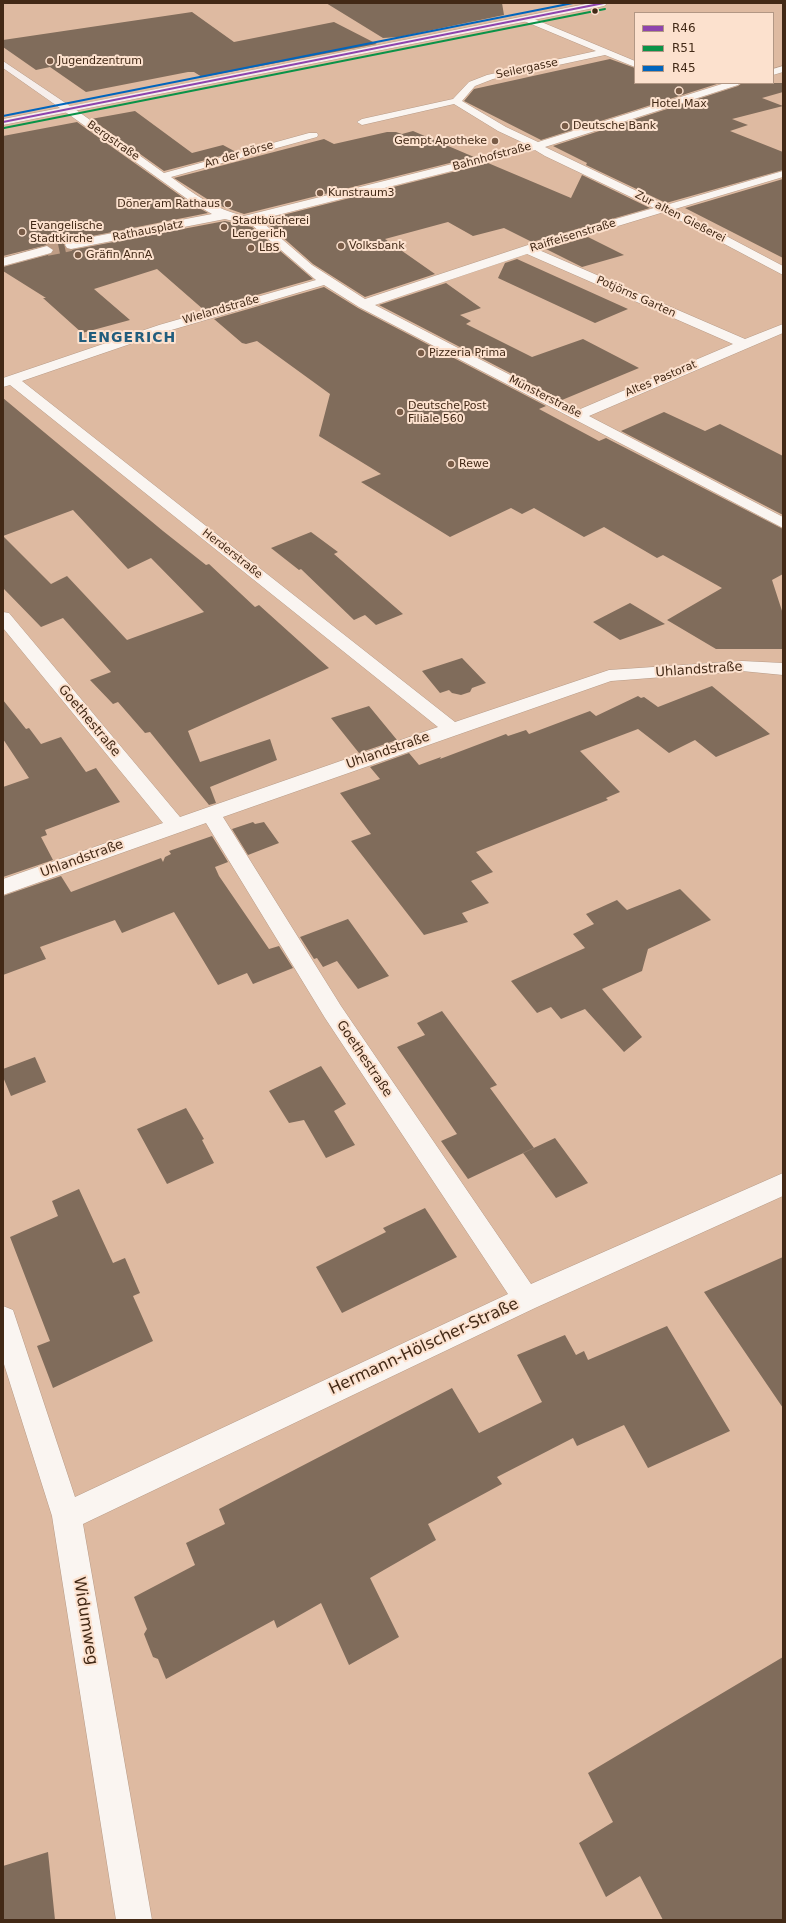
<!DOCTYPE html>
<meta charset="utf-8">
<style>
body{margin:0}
#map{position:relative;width:786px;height:1923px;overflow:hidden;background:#debaa1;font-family:"DejaVu Sans",sans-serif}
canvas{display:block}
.frame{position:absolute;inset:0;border:4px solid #422916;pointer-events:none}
.legend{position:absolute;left:634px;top:12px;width:140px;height:72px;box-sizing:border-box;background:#fce1ce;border:1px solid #b29784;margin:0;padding:5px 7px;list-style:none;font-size:12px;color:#422916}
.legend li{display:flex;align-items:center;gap:8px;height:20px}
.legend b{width:20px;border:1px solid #b29784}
</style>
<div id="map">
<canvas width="786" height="1923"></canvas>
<div class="frame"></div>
<ul class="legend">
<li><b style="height:5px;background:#8e44ad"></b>R46</li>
<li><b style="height:5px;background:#0a9348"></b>R51</li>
<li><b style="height:5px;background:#0065bd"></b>R45</li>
</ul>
</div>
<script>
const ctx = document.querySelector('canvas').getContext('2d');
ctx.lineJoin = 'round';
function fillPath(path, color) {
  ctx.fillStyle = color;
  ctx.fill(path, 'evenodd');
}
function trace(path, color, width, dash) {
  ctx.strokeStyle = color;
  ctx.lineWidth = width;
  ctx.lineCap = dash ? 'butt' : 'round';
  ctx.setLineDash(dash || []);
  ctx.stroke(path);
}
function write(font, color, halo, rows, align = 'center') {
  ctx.font = font + ' "DejaVu Sans",sans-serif';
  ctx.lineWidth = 4;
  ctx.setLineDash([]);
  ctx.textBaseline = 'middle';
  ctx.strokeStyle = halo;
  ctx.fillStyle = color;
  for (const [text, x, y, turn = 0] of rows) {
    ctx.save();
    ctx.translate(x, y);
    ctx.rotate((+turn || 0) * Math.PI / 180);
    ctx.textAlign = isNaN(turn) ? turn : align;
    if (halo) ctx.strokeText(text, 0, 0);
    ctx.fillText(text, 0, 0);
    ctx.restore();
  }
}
const building = new Path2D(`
 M326,3H502L504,15L399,37L383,38Z
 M192,12L234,42L334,22L377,44L202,77L194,72H188L86,92L50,67L36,70L3,47V40Z
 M610,59L635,68V83H720L541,140L464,101L474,89Z
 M742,83H783V92L762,98L783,106L732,119L748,125L730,131L783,152V170L666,203L586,165L587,163L553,146L738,86Z
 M135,111L192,153L223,145L236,152L164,171L91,119Z
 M77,122L192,204L208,213L67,241L64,244L67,249L71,250L225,221L252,227L313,279L204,310L157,269L94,289L130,320L82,333L43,298H46L3,271V267L51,254L54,250L47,245L3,256V136Z
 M413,131L474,157L244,214L215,204L174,178L324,139L334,144L387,132H396L402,134Z
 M488,163L571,198L582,175L650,208L532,242L504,228L473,236L448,222L385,239L435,274L365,297L313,264L263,220Z
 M783,179V258L685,208Z
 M588,237L624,255L582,267L546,249Z
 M517,259L628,309L595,323L498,278L505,263Z
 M446,283L481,308L460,315L471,321L466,324L532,357L583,339L639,368L562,400L379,305Z
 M324,287L358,308L546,406L539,409L599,441L606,438L783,529V574L772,580L783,614V649H716L667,620L722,588L663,555L657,558L604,527L584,537L534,508L522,514L511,508L450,537L361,482L381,474L319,436L330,394L257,341L246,344L242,343L214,319Z
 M3,398L163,531L206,565L209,564L255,607L259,605L329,668L188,731L200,762L270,739L277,760L210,787L216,803L209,805L150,732L145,733L118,702L113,704L90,680L111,672L63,618L41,627L3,588ZM73,510L128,569L151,558L204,612L127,640L67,576L51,584L3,536Z
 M664,412L705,431L720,424L783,456V515L621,431Z
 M311,532L338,552L334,554L403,614L376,625L365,615L354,620L301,569L299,570L271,548Z
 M630,603L665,624L620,640L593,622Z
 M462,658L486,683L472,688L470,692L461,695L452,693L449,690L440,693L422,671Z
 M712,686L770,734L716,757L695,740L669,753L638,729L580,751L620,792L606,798L608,800L476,852L493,872L471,881L489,903L462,913L468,922L424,935L351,841L371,834L340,793L380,779L370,767L409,753L419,765L441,757L440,759L506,734L508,736L526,730L529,734L590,711L596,716L638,696L641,698L644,697L658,707Z
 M3,700L26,729L29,728L41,744L61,737L86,772L96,768L120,802L45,830L47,835L41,837L53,860L3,877V787L29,778L3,739Z
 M369,706L397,740L359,753L331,718Z
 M253,822L255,824L264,822L279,843L248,855L232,829Z
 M212,836L228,862L215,867L219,876L269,949L279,946L293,968L253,984L247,973L218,985L174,912L122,933L115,920L40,947L46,959L3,975V896L61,876L71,892L161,858L163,862L165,857L171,854L169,851Z
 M680,889L711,920L648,949L642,971L602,989L642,1037L624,1052L585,1009L561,1019L551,1007L537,1013L511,981L585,948L573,934L594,924L586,914L617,900L627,910Z
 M348,919L389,976L358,989L337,961L323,967L317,958L314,959L300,937Z
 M442,1011L497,1085L490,1088L534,1148L468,1179L441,1141L457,1134L397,1047L425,1035L417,1023Z
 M35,1057L46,1082L11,1096L3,1077V1069Z
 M321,1066L346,1104L334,1111L355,1145L326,1158L304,1120L289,1123L269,1091Z
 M186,1108L204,1139L202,1140L214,1163L167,1184L137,1129Z
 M555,1138L588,1183L556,1198L523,1153Z
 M79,1189L113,1263L125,1258L140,1293L133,1296L153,1341L53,1388L37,1346L50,1341L10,1237L58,1216L52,1201Z
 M425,1208L457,1257L342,1313L316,1267L386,1232L383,1228Z
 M783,1257V1408L704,1292Z
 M667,1326L730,1431L648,1468L624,1425L577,1446L573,1438L497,1477L502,1484L428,1524L436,1540L370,1578L399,1637L349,1665L321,1603L277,1628L274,1620L166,1679L158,1659L153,1657L144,1634L147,1629L134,1597L195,1565L186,1543L225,1524L219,1509L452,1388L479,1433L542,1402L517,1355L565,1335L576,1355L584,1351L588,1360Z
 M783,1657V1920H663L640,1876L606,1897L579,1843L613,1822L588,1773Z
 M48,1852L55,1920H3V1866Z`);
const streetTunnel = new Path2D(`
 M47,250L71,245`);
const street = new Path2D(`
 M527,16L635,61V67L605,55L493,79L475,86L462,101L506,127L538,142L725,83H740L738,85L545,147L666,205L783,171V177L675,209L783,266V275L664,212L539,250L745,339L783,324V333L589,416L783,517V528L359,307L324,285L168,331L22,381L455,722L609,670L742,661L783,663V675L742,671L611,681L223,817L341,1006L531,1284L783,1173V1196L535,1308L83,1524L152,1920H116L52,1516L3,1361V1306L13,1310L16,1319L75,1497L508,1294L325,1018L206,823L3,895V879L163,823L3,628V612L9,613L180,817L438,727L10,385L3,387V378L159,325L316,280L253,226L225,219L71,249L67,248L65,245L67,242L71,241L212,214L193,203L64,111L63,109L64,107H72L164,173L309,133H317L318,135L317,137L171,177C195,195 215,209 244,216L528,145L498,131L454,104L362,125L357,122L362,119L453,99L469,82L487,75L596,51L524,21V17ZM535,150L545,156L654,208L549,238L365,299L312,265L261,221L258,220ZM527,254L733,344L578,410L375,305Z
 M783,66V72L773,75V69Z
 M47,246L53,250L51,253L3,266V258Z`);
const secondary = new Path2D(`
 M591,3H608L604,6L3,125V119L60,108L3,68V61L70,106Z`);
const bus1 = new Path2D(`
 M3,122L604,3`);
const bus2 = new Path2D(`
 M4,128L605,9`);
const bus3 = new Path2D(`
 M3,116L573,3`);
const markers = [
 [595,11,3.5,"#422916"],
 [50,61,4,"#795c47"],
 [679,91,4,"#795c47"],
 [565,126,4,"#795c47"],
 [495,141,4,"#795c47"],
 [320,193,4,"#795c47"],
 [228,204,4,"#795c47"],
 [224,227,4,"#795c47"],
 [22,232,4,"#795c47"],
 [341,246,4,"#795c47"],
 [251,248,4,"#795c47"],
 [78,255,4,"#795c47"],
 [421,353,4,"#795c47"],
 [400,412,4,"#795c47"],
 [451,464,4,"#795c47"]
];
const farPoinames = [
 ["Jugendzentrum",58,61],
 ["Hotel Max",679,104,"center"],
 ["Deutsche Bank",573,126],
 ["Gempt Apotheke",487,141,"right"],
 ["Kunstraum3",328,193],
 ["Döner am Rathaus",220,204,"right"],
 ["Stadtbücherei",232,221],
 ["Lengerich",232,234],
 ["Evangelische",30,226],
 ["Stadtkirche",30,239],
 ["Volksbank",349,246],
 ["LBS",259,248],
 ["Gräfin AnnA",86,255],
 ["Pizzeria Prima",429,353],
 ["Deutsche Post",408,406],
 ["Filiale 560",408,419],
 ["Rewe",459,464]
];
const farStreetnames = [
 ["Seilergasse",527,69,-12],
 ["Bergstraße",113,141,35],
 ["An der Börse",239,155,-16],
 ["Bahnhofstraße",492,157,-15],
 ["Zur alten Gießerei",680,217,27],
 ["Rathausplatz",148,231,-11],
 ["Raiffeisenstraße",573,236,-17],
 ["Potjörns Garten",636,297,24],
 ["Wielandstraße",221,310,-16],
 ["Altes Pastorat",661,379,-23],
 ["Münsterstraße",545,397,27],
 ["Herderstraße",232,554,38]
];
const streetNames = [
 ["Uhlandstraße",699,670,-4],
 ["Goethestraße",89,721,50],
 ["Uhlandstraße",388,751,-19],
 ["Uhlandstraße",82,859,-20],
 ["Goethestraße",364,1059,56]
];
const farDistrictnames = [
 ["LENGERICH",127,338]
];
const nearStreetnames = [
 ["Hermann-Hölscher-Straße",424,1347,-25],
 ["Widumweg",85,1621,81]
];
fillPath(building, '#806c5b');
trace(streetTunnel, '#bf9d85', 12, [12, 6]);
trace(street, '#b69a86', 1);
trace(secondary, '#b69a86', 1);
fillPath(street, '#faf5f1');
fillPath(secondary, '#f6eeeb');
trace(bus1, '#8e44ad', 2);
trace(bus2, '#0a9348', 2);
trace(bus3, '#0065bd', 2);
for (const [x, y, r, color] of markers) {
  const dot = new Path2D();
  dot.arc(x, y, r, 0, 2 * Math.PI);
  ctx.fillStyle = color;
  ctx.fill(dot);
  trace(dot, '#fce1ce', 1.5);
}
write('11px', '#422916', '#fce1ce', farPoinames, 'left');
write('11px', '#422916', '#fce1ce', farStreetnames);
write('13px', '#422916', '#fce1ce', streetNames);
ctx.letterSpacing = '1px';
write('bold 14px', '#215d7d', '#fce1ce', farDistrictnames);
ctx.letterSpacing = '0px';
write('16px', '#422916', '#fce1ce', nearStreetnames);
</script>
